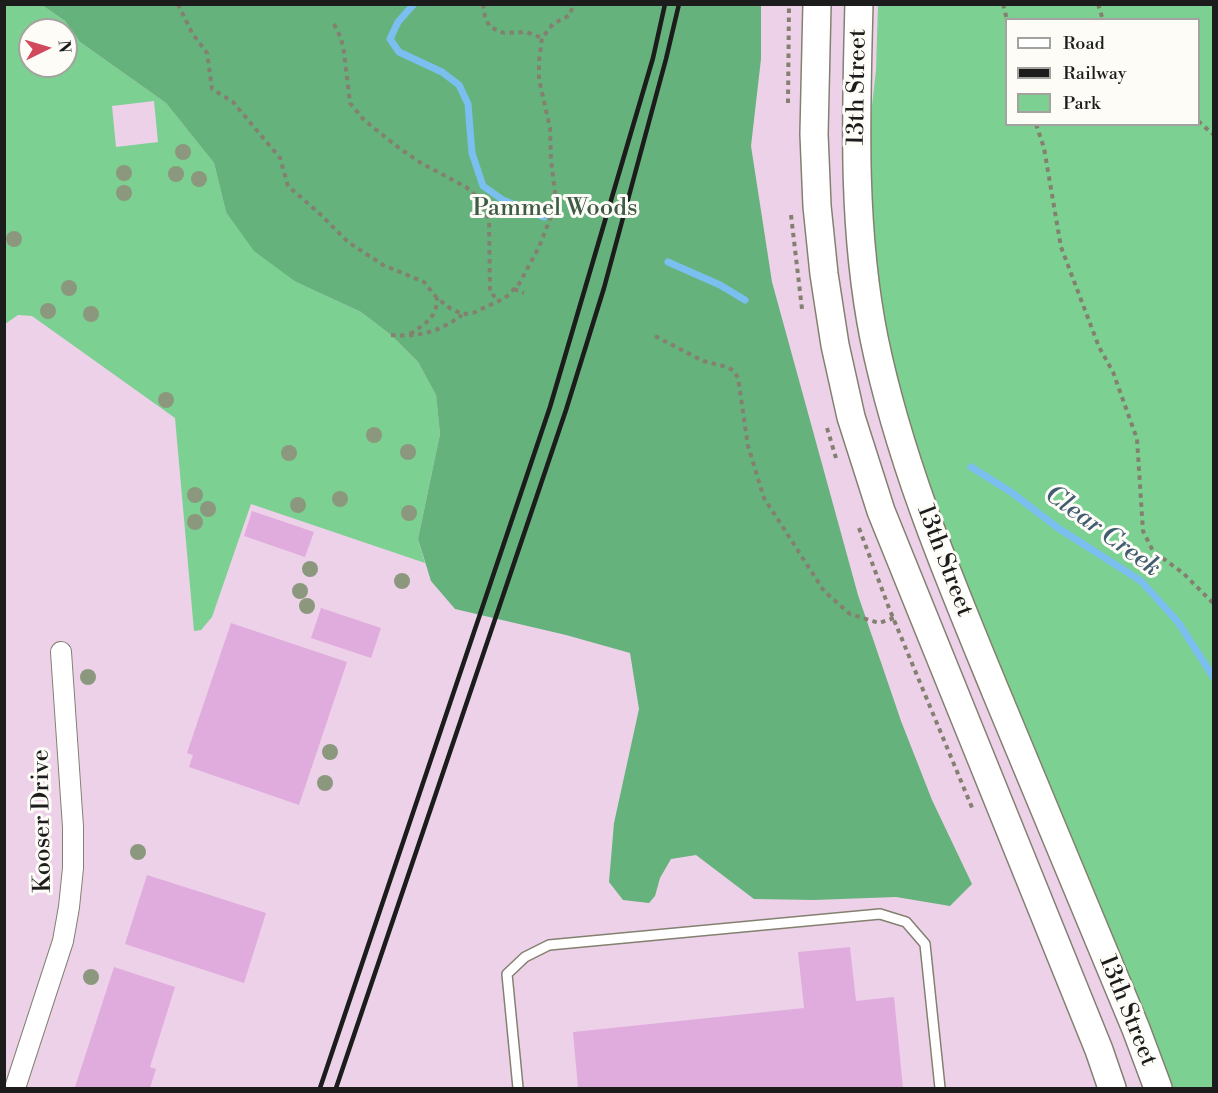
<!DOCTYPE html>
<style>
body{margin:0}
#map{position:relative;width:1218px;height:1093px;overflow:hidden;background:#ece3c4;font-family:"Libre Bodoni",serif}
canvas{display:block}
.frame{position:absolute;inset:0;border:6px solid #1c1c1c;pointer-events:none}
.legend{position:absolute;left:1005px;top:18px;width:195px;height:108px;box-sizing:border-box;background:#fdfcf7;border:2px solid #a3a29f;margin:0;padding:8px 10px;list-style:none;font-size:18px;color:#1c1c1c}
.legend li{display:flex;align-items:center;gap:12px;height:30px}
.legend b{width:30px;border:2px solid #a3a29f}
.north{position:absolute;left:18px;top:18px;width:60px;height:60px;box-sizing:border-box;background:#fdfcf7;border:2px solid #a3a29f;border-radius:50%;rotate:85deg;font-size:16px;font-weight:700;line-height:24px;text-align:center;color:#1c1c1c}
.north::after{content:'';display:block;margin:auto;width:21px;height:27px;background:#d1495b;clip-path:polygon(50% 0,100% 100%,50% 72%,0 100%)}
</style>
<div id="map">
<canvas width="1218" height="1093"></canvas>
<div class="frame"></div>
<ul class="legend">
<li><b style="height:8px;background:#fff"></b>Road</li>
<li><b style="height:8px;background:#1c1c1c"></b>Railway</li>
<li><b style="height:16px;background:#7cd092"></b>Park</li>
</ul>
<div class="north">N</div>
</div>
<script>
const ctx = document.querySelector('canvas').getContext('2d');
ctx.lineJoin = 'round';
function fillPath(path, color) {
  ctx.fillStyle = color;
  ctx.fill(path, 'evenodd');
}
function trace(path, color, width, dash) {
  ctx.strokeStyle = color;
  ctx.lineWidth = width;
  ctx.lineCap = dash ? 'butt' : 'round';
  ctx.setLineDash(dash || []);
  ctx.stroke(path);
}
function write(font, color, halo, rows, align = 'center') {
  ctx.font = font + ' "Libre Bodoni",serif';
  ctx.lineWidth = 6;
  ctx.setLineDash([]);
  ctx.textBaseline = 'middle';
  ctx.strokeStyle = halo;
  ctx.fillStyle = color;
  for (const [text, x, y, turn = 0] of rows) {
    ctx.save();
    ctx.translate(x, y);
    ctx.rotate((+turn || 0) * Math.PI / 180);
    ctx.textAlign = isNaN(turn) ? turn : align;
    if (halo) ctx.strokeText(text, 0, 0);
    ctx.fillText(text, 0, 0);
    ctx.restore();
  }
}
const built = new Path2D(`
 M5,5H1213V1088H5ZM1006,20H1198V124H1006ZM30,30H66V66H30Z`);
const green = new Path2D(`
 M5,5H42L65,21L80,42L166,103L214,163L226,212L296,282L361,312L391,335L418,362L436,395L440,434L418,539L425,563L251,504L212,617L201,630L194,631L175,418L32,316L18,315L5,324ZM30,30H66V66H30ZM154,101L158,142L116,147L112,106Z
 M878,5H1213V1088H1171L974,606L933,497L904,403L890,348L877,274L867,150L876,70ZM1006,20H1198V124H1006Z`);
const forest = new Path2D(`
 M42,5H761V59L751,146L772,282L858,595L901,721L932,800L972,884L950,906L896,897L814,900L754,899L696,855L671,859L660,878L655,896L649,903L623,900L609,882L614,823L639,709L630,653L566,635L455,609L431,581L418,539L440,434L436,395L418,362L391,335L361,312L296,282L254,251L226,212L214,163L166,103L80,42L65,21Z`);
const stream = new Path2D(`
 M414,4L398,22L390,39L399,52L442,72L459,85L468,104L472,153L483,186L503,200L544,217
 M668,262L720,285L745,300
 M971,467L1011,492L1058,528L1141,581L1178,622L1214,678`);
const building = new Path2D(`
 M252,511L314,532L305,557L244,536Z
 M321,608L381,628L371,658L311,638Z
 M231,623L347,662L299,805L189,767L193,755L187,753Z
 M147,875L266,913L244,983L125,944Z
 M850,947L856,1001L894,997L903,1088H578L573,1032L804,1008L798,952Z
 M114,967L175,987L150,1067L156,1069L150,1088L143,1087L142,1088L75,1087Z`);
const path = new Path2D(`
 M178,4L192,33L207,53L212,89L233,102L280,158L288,186L320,214L348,242L383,265L424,282L437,298L451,309L463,314L473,313L505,298L519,284L539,247L554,209L555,191L551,161L550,128L539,79V61L542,38L553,24L570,15L573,4
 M483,4L485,17L490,27L504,33L526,32L542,38
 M1003,4L1007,20
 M1098,4L1103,20
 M334,24L341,38L344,52L350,103L364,120L399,148L421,163L466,187L480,199L489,220L490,292L500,302
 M788,103L789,4
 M1198,121L1214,135
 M1036,124L1044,148L1061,247L1099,347L1113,372L1137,439L1143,531L1153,551L1183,573L1214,604
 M791,215L802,309
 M514,289L524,293
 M410,334C425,324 437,318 437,298
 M391,335C420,337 439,332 462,315
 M655,336L703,361L727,367L734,371L738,378L748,446L764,498L824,591L850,614L879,623L894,618
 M827,428L836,458
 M4,435H5
 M859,528L889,608L973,810`);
const service = new Path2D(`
 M518,1088L507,974L525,957L549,945L880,914L906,922L925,944L940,1088`);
const minor = new Path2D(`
 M15,1088L63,941L69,907L73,868V827L61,652`);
const secondary = new Path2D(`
 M817,4L814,134L817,206L824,274L835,345L851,417L881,511L1099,1050L1112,1088
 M859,4C856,116 852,228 874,338C899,460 948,576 995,690C1042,803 1089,916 1136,1029L1158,1088`);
const rail = new Path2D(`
 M320,1088L550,407L653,58L665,4
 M336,1088L566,410L604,288L666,59L679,4`);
const trees = [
 [183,152],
 [124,173],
 [176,174],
 [199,179],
 [124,193],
 [14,239],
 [69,288],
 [48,311],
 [91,314],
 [166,400],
 [374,435],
 [408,452],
 [289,453],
 [195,495],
 [340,499],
 [298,505],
 [208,509],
 [409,513],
 [195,522],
 [310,569],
 [402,581],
 [300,591],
 [307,606],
 [88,677],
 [330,752],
 [325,783],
 [138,852],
 [91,977]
];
const streetNames = [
 ["13th Street",858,87,-89],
 ["13th Street",944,561,69],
 ["Kooser Drive",43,821,-91],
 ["13th Street",1127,1011,68]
];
const parkNames = [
 ["Pammel Woods",555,209]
];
const waterNames = [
 ["Clear Creek",1102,532,36]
];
fillPath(built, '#edd1e9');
fillPath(green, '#7cd092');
fillPath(forest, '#65b27c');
trace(stream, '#7bbff1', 7);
fillPath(building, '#e0acdd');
trace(service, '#848070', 12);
trace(minor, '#848070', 22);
trace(secondary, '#848070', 30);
trace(path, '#848070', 4, [4.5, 4.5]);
trace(service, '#fff', 9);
trace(minor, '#fff', 20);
trace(secondary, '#fff', 27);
trace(rail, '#1c1c1c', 4.5);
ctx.fillStyle = '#8c987e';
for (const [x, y] of trees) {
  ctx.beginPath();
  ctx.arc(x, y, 8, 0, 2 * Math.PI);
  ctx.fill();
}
write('24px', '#1c1c1c', '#fdfcf7', streetNames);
write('24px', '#3e5b45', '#fdfcf7', parkNames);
write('italic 26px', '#425d71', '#fdfcf7', waterNames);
</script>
